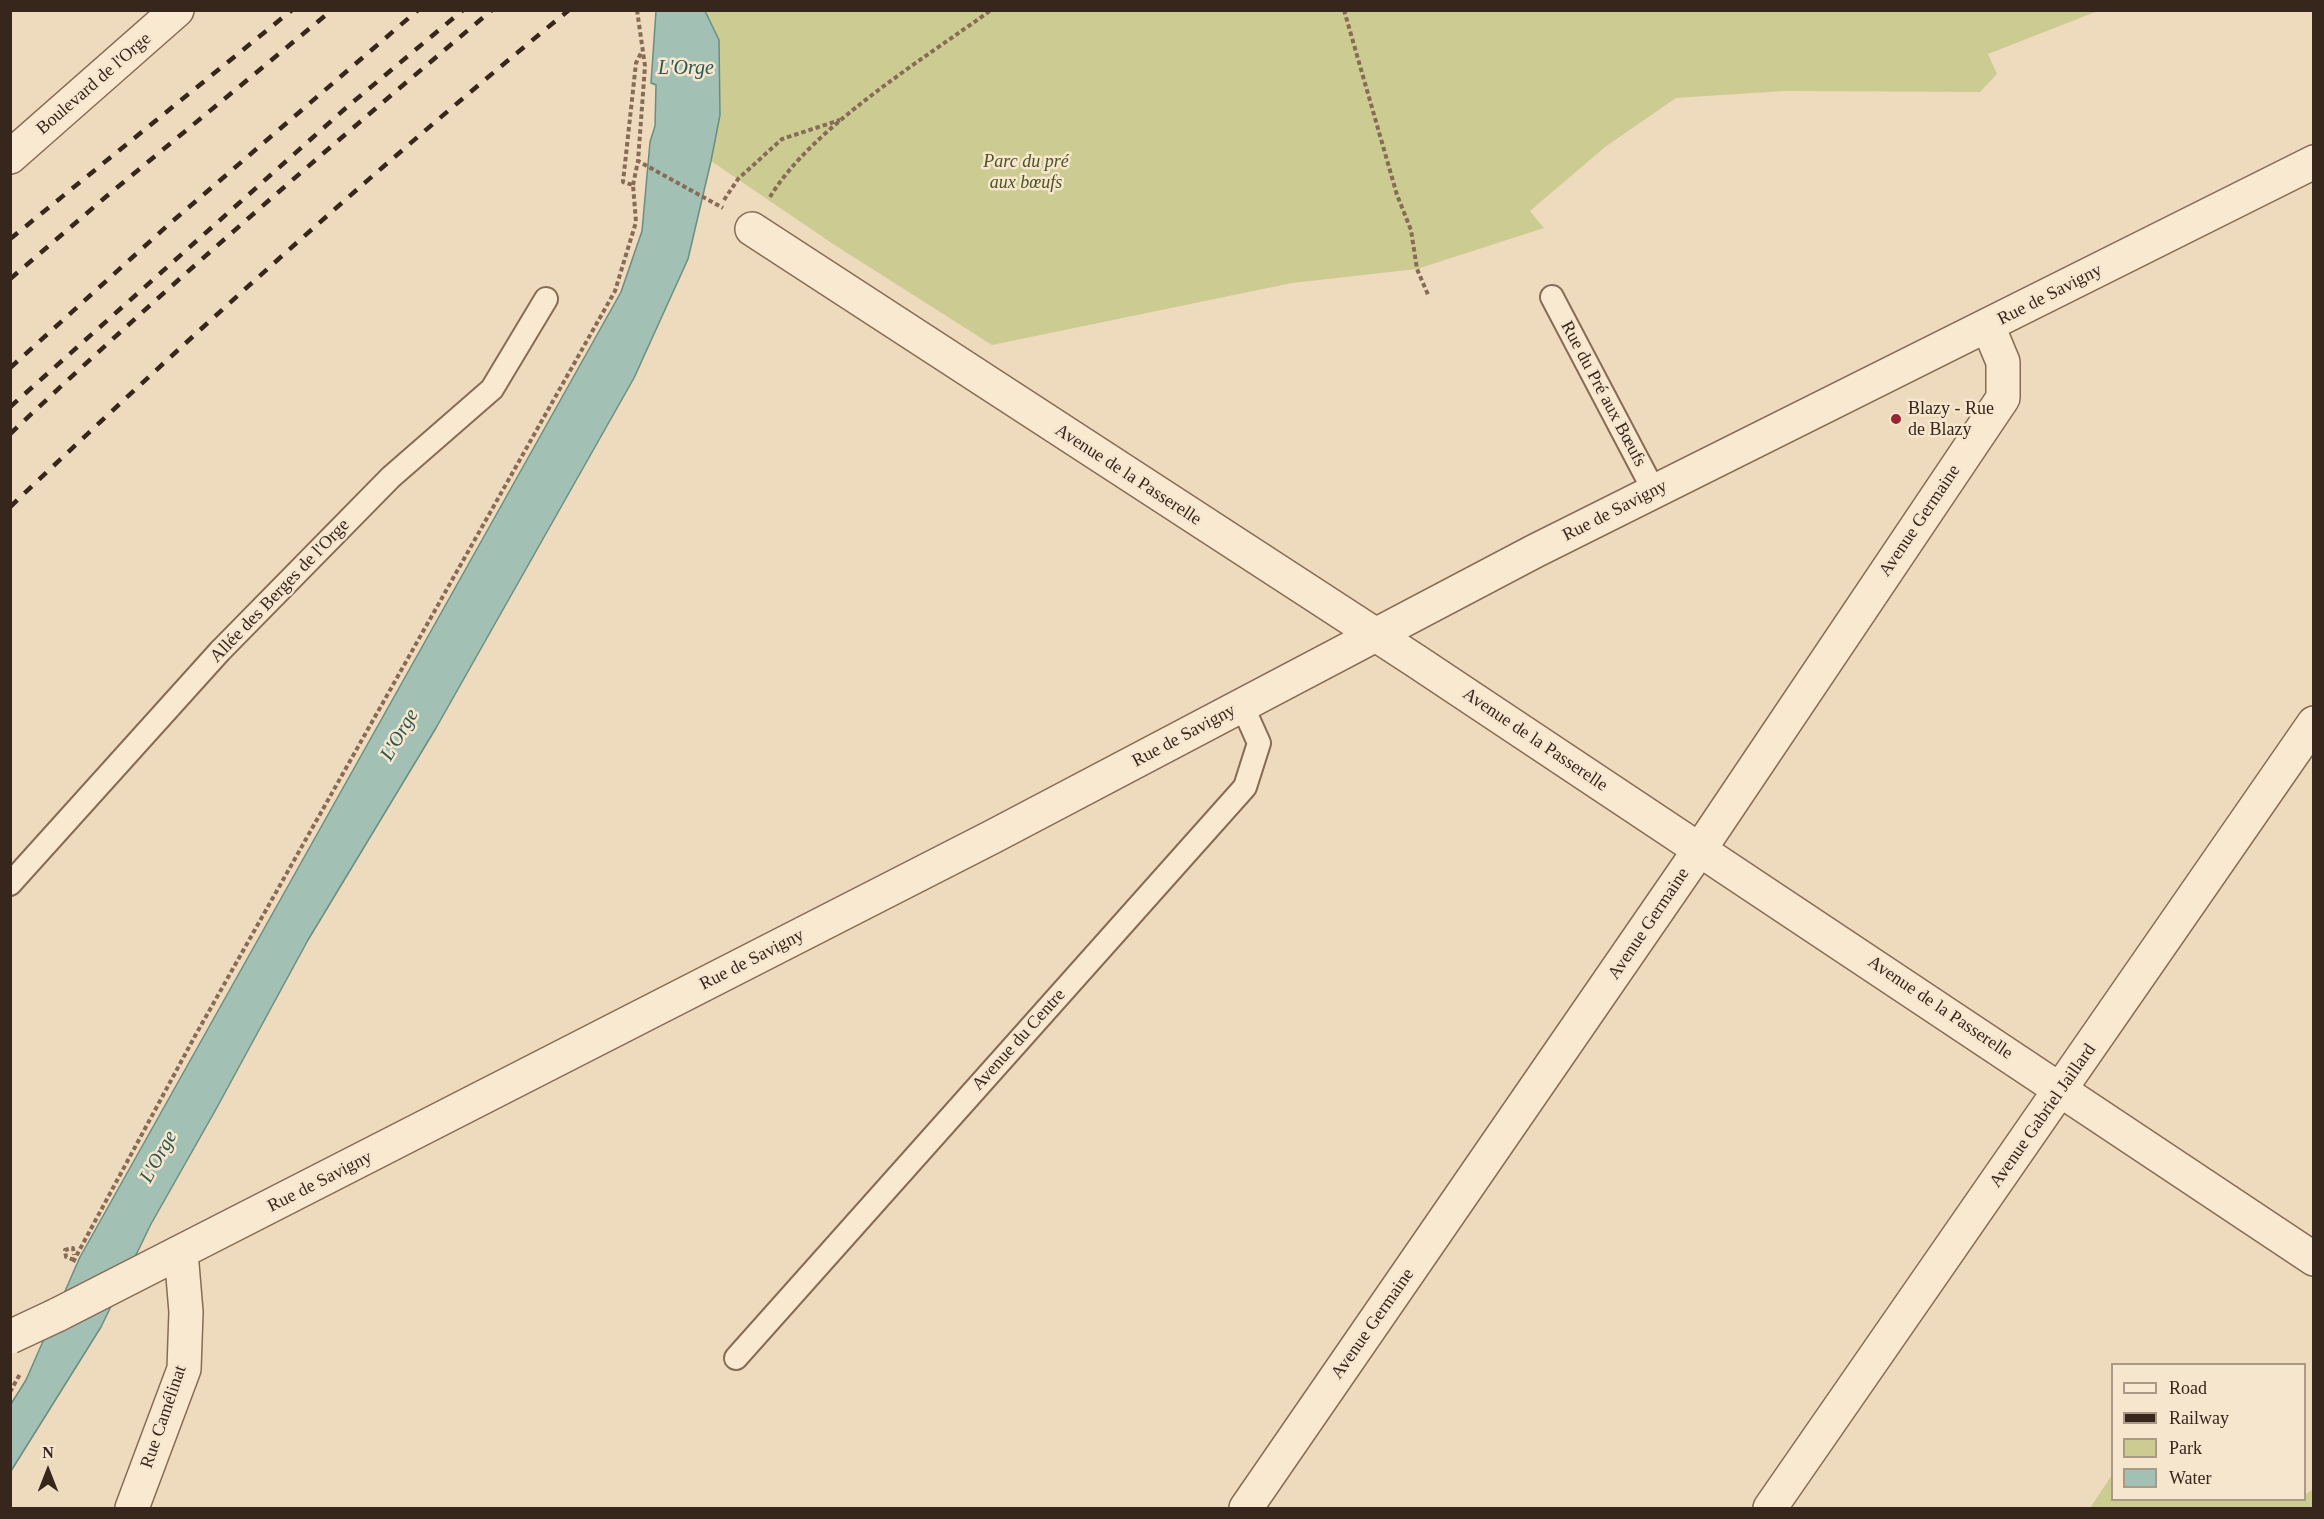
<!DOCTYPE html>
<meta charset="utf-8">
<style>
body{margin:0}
#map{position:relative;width:2324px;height:1519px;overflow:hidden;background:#eedbbe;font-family:Georgia,serif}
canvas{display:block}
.frame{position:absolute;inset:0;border:12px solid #36261c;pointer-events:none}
.legend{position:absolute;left:2111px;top:1363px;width:195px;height:138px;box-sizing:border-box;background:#f6e6ce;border:2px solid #a99987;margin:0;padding:8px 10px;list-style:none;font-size:18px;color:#36261c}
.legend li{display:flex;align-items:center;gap:12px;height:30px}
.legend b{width:30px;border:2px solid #a99987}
.north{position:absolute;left:18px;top:1441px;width:60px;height:60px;-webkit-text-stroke:4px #f6e6ce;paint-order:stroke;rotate:0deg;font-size:16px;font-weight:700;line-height:24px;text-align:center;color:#36261c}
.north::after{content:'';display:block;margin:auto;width:21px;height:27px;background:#36261c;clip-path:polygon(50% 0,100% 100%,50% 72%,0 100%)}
</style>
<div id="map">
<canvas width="2324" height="1519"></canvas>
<div class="frame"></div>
<ul class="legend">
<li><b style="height:8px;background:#f9e9d1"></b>Road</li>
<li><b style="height:8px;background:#36261c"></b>Railway</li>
<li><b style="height:16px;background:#cccc92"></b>Park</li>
<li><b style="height:16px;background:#a2c0b4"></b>Water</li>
</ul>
<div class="north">N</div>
</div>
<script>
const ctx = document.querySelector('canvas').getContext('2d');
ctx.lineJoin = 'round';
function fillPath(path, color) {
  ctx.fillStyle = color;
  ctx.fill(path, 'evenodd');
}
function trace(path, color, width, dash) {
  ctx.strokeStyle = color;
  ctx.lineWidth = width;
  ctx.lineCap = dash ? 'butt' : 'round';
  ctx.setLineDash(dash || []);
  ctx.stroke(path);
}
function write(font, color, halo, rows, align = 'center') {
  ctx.font = font + ' Georgia,serif';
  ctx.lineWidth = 5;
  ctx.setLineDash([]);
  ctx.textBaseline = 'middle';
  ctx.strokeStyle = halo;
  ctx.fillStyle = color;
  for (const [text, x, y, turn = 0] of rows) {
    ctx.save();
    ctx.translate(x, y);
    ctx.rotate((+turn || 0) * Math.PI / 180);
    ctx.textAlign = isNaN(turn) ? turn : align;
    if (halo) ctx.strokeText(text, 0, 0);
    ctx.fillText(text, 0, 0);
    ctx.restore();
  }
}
const green = new Path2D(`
 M705,11H2098L1988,54L1997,74L1980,92L1785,91L1676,98L1605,147L1530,211L1544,228L1417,269L1292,283L992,345L833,244L711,161L720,115L719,40Z
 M2112,1475V1500H2304L2305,1495L2313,1489V1508H2090Z`);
const water = new Path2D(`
 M656,11H705L719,40L720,115L711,161L688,259L634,378L436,728L308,940L215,1111L151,1224L101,1327L11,1471V1404L26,1380L80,1257L621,292L642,231L650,142L655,126L656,85L651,83Z`);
const path = new Path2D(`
 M637,10L645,66L638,161L723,208
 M1344,10L1397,195L1411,230L1417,269L1429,297
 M633,185L638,161
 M770,197C812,127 924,59 991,10
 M724,200L738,179L782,139L840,120
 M74,1260L66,1257L65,1250L73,1248L74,1255
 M73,1262L195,1036L615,291L636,222L633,185L623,182L636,63L642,51
 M10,1392L20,1374`);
const lane = new Path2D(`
 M1552,297L1654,491
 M10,884L220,651L391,477L492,389L546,299
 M736,1358L1245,787L1259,743L1242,705`);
const street = new Path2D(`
 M10,157L177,10
 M752,229L1416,661L2314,1259
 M57,1315L994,836L1535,551L2314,162
 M132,1508L184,1369L186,1312L181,1252
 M1246,1508L1700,849L2003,398V362L1988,326
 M1770,1508L2314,723`);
const rail = new Path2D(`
 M10,239L292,10
 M10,279L108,195L332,10
 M10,368L167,226L418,10
 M10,407L347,107L463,10
 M10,434C166,287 328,148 492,10
 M10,507C191,335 376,168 569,10`);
const streetBridge = new Path2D(`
 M10,1337L57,1315`);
const markers = [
 [1896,419,6,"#972532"]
];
const streetNames = [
 ["Boulevard de l'Orge",94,84,-41],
 ["Rue de Savigny",2050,295,-27],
 ["Rue du Pré aux Bœufs",1603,394,62],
 ["Avenue de la Passerelle",1128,475,33],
 ["Rue de Savigny",1615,511,-27],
 ["Avenue Germaine",1920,521,-56],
 ["Allée des Berges de l'Orge",280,591,-46],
 ["Rue de Savigny",1184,736,-28],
 ["Avenue de la Passerelle",1535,740,34],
 ["Avenue Germaine",1649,924,-56],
 ["Rue de Savigny",752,960,-27],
 ["Avenue de la Passerelle",1940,1008,34],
 ["Avenue du Centre",1019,1040,-48],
 ["Avenue Gabriel Jaillard",2043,1116,-55],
 ["Rue de Savigny",320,1182,-27],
 ["Avenue Germaine",1373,1324,-55],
 ["Rue Camélinat",164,1417,-71]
];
const parkNames = [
 ["Parc du pré",1026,162],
 ["aux bœufs",1026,183]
];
const poiNames = [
 ["Blazy - Rue",1908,409],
 ["de Blazy",1908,430]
];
const waterNames = [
 ["L'Orge",686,69],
 ["L'Orge",400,735,-60],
 ["L'Orge",159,1157,-61]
];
fillPath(green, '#cccc92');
fillPath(water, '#a2c0b4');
trace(water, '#698e81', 1.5);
trace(lane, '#876b56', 26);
trace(street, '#876b56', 36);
trace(path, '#876b56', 4, [4.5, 3]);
trace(lane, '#f9e9d1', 22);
trace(street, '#f9e9d1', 33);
trace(rail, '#36261c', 4.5, [10, 10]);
trace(streetBridge, '#876b56', 36, []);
trace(streetBridge, '#f9e9d1', 33);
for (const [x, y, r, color] of markers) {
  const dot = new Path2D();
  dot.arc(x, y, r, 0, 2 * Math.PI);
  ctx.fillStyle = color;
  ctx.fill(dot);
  trace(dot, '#f6e6ce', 2);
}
write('18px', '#36261c', '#f6e6ce', streetNames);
write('italic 18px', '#4c5322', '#f6e6ce', parkNames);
write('18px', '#36261c', '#f6e6ce', poiNames, 'left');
write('italic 20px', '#2a564f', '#f6e6ce', waterNames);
</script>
